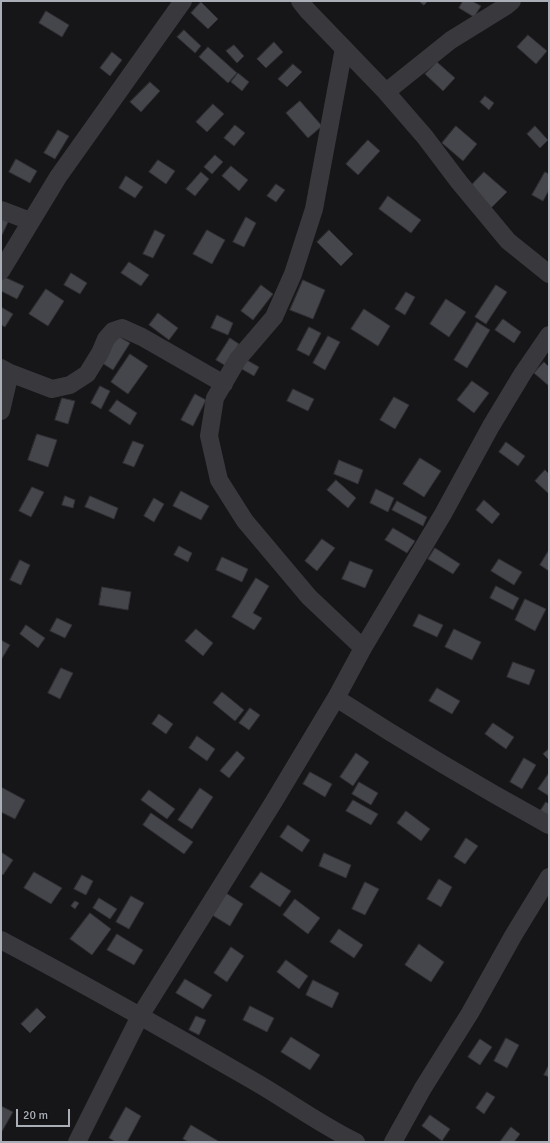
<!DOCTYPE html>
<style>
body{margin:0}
#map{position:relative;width:550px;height:1143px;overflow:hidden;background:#161618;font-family:Signika,sans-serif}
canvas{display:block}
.frame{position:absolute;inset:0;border:2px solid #aaaeb7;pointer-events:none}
.scale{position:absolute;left:16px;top:1109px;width:54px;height:18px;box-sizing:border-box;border:2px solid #aaaeb7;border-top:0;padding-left:5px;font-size:12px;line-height:14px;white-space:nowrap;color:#aaaeb7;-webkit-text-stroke:3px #111113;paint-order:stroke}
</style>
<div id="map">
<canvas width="550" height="1143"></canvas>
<div class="frame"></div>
<div class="scale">20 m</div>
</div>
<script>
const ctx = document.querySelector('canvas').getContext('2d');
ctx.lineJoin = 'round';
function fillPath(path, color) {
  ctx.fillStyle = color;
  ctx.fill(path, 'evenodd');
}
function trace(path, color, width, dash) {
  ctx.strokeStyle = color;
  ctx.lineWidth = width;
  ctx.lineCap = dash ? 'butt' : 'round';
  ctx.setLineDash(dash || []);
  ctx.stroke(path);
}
const building = new Path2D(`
 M419,1H428L424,5Z
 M463,1H472L481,6L474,17L459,8Z
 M201,2L218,19L208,29L191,13Z
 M46,11L69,25L62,37L39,23Z
 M184,30L201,46L195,53L177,37Z
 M528,35L547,51L536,64L517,47Z
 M274,42L283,52L266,68L257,59Z
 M234,45L244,56L237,63L226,51Z
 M208,47L237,73L228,83L199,57Z
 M112,52L122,60L110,76L100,68Z
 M437,62L455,78L443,91L425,74Z
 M293,64L302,72L287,87L278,79Z
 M238,73L249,82L242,91L231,82Z
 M150,82L160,91L141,112L130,102Z
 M485,96L494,103L489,110L480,102Z
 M300,101L322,126L308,138L286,113Z
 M213,104L224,114L207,132L196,122Z
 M235,125L245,133L234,146L224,138Z
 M456,126L477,144L463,161L442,143Z
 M535,126L548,140L540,148L527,134Z
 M58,130L69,136L55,159L44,153Z
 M368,140L380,151L358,175L346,164Z
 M215,155L223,162L212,174L204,167Z
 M16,159L37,171L30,183L9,172Z
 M158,160L175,171L166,184L149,172Z
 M231,166L248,180L239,191L222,176Z
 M201,172L209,179L195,196L186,189Z
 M484,172L507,192L490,209L468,189Z
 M545,172L549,174V190L543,201L532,195Z
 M126,176L143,187L135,198L119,188Z
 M276,184L285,190L276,202L267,196Z
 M388,196L421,220L411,233L379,209Z
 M1,216L9,220L2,235H1Z
 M246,217L256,223L244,247L233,242Z
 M155,230L165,235L153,258L143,254Z
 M207,230L225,240L212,264L193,254Z
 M329,230L353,254L341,266L317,242Z
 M129,262L149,275L141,286L121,273Z
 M71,273L87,283L80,294L64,285Z
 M2,276L24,286L17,299L1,291Z
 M303,280L325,290L313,319L290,310Z
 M261,285L273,294L253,320L241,311Z
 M496,285L507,292L486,324L475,317Z
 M46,289L64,301L48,326L29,314Z
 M406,292L415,297L405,315L395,309Z
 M446,299L466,312L449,337L430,324Z
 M1,307L13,314L5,327L1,325Z
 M364,309L390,326L378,346L351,329Z
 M158,313L178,328L169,340L149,325Z
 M217,315L233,323L228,335L211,328Z
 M503,319L521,332L514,343L495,330Z
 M477,322L490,330L467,368L454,360Z
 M309,327L321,333L309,356L297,350Z
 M118,336L130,343L113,370L102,363Z
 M328,336L340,342L325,370L313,363Z
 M230,338L239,344L226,366L216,360Z
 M130,354L148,366L128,394L111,382Z
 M245,359L259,367L254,376L240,368Z
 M544,362L549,367V386L534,373Z
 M472,381L489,393L474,413L457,400Z
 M100,386L110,391L101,409L91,403Z
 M293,389L314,399L308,411L287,401Z
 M195,394L206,400L193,426L181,420Z
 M394,397L409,405L395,429L380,420Z
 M62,398L75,401L68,424L55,420Z
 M117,400L137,413L130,425L109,411Z
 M37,434L57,440L48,467L28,460Z
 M133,441L144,445L134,467L123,463Z
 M506,442L525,456L518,466L499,452Z
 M420,458L441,471L424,497L403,484Z
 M339,460L363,470L358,484L334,474Z
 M545,470L549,474V494L535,481Z
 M336,480L356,498L348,508L327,490Z
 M32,487L44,492L31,517L19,511Z
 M376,489L394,498L388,512L370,503Z
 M181,491L209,506L201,520L173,506Z
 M65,496L75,500L73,508L62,505Z
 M90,496L118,508L114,519L85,507Z
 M154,498L164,504L154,522L144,516Z
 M484,500L500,514L492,524L476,510Z
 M397,501L427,517L423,526L392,510Z
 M393,528L415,541L407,553L385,540Z
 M322,539L335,548L317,571L305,561Z
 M179,546L192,553L188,562L174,555Z
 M435,548L460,564L453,574L428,559Z
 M549,550V571L540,565Z
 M222,557L248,569L242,582L216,570Z
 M499,559L522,572L514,585L491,571Z
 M20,560L30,565L21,585L10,580Z
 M350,561L373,570L365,588L342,579Z
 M256,578L269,586L253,613L262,618L254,630L232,617Z
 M496,586L519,598L513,610L490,598Z
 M102,587L131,592L128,610L99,605Z
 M525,599L546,609L535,631L515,620Z
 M419,614L443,625L437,637L413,626Z
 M57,618L72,625L65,638L50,631Z
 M26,625L45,638L38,648L20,634Z
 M196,629L213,643L203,656L185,641Z
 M454,629L481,642L472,660L445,647Z
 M1,640L10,645L1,660Z
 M513,662L535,670L529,685L507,677Z
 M61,668L73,673L60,699L48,693Z
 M437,688L460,701L452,714L429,701Z
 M222,692L244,710L235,721L213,703Z
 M250,708L260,715L249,730L239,723Z
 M159,714L173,724L166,734L152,724Z
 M493,723L514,737L506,749L485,734Z
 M197,736L215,749L207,761L189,748Z
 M549,749V760L543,754Z
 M237,751L245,758L229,778L220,771Z
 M356,753L369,762L353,786L340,777Z
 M524,758L536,765L522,789L510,782Z
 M310,772L332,784L325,797L303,784Z
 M549,773V796L538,789Z
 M359,782L378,793L371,805L352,794Z
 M1,787L25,800L15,819L1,812Z
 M200,788L213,797L192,829L178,820Z
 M149,790L175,809L167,819L141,800Z
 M353,800L378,814L371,825L346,811Z
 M546,802L549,804V823L537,816Z
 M406,811L430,829L421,841L397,823Z
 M151,813L193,842L184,854L143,825Z
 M288,825L310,840L302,852L280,837Z
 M466,838L478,846L465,864L454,857Z
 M1,852L13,860L3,875L1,873Z
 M324,853L351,865L346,878L319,866Z
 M34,872L62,888L51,904L24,888Z
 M261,872L291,891L280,907L250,887Z
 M82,875L93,881L86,895L74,889Z
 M439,879L452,887L441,907L427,899Z
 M365,882L379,889L365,915L352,909Z
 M226,893L243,904L230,926L212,915Z
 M131,896L144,903L129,929L116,922Z
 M99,898L117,909L110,919L93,908Z
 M295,899L320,918L308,934L283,915Z
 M75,901L79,903L75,909L71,906Z
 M90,913L111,929L92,955L70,939Z
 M339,929L363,945L354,958L330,942Z
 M117,934L143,950L134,965L107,950Z
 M419,944L444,962L431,982L405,965Z
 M231,947L244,956L227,982L214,973Z
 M286,960L308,976L299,989L277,972Z
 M185,979L212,995L203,1009L176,993Z
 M313,980L339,993L332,1008L306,995Z
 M250,1006L274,1018L267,1032L243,1020Z
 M37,1008L46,1017L30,1033L21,1024Z
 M196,1016L206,1020L199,1035L189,1030Z
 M291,1037L320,1055L310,1070L281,1052Z
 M506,1038L519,1045L507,1068L494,1061Z
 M480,1039L492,1047L480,1065L468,1057Z
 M549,1065V1077L544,1075Z
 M487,1092L495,1097L484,1114L476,1108Z
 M1,1106L13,1112L1,1133Z
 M126,1107L141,1116L127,1142H116L109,1138Z
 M430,1115L450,1129L442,1141L422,1126Z
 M191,1125L218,1141V1142H189L183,1139Z
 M511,1127L520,1134L514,1142H500Z`);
const street = new Path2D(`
 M300,1L307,10L386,92L425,137L459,182L508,241L549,274
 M344,48L314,209L293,274L274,317L238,359L215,398L209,436L219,480L245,521L309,597L363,648
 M386,92L451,40L506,6L512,1
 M1,210L30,221
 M1,271L58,177L183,1
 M1,368L10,373L52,389L70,385L87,374L100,353L106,339L113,331L122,328L142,337L224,384
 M1,411L10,373
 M336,698C406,743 476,785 549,825
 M1,940C86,985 169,1032 252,1080C287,1100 319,1124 356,1142
 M77,1142L140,1016L273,803L336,698L363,648L443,514L491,426L523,373L549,335
 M393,1142L423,1088L470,1013L513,936L549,877`);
fillPath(building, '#45464b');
trace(building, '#303034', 1);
trace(street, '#38383d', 18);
</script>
